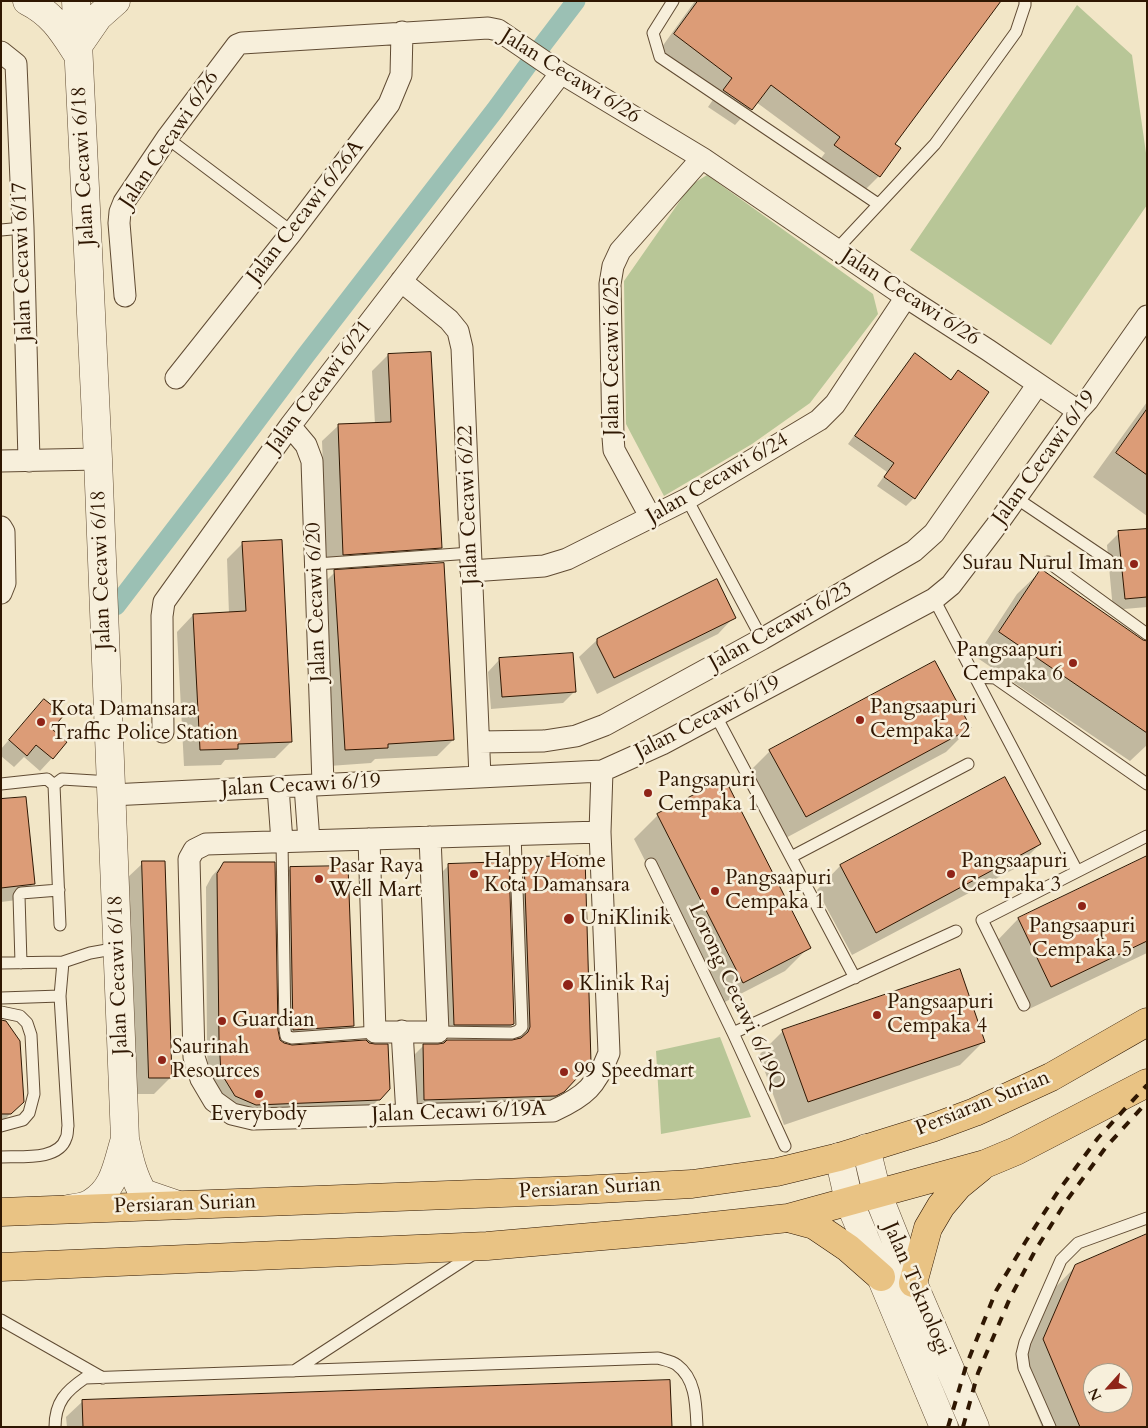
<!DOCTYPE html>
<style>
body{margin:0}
#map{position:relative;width:1148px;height:1428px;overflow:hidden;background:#f2e6c7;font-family:Cardo,serif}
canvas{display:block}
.frame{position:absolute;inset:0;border:2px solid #2f1702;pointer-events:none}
.north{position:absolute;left:1083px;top:1363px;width:50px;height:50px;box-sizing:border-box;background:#f7efdb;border:1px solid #a79984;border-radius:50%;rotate:244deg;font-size:14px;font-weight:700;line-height:20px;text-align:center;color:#2f1702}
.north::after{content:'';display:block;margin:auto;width:18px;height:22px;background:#8f2418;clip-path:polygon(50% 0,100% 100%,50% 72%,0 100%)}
</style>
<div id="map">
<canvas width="1148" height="1428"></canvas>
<div class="frame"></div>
<div class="north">N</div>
</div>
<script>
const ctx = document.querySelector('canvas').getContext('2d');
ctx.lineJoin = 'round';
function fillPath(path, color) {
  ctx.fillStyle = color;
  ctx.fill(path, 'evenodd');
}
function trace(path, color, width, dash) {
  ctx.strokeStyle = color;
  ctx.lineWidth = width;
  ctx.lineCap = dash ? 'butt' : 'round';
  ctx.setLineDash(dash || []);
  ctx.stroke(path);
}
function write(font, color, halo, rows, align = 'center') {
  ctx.font = font + ' Cardo,serif';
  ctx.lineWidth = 5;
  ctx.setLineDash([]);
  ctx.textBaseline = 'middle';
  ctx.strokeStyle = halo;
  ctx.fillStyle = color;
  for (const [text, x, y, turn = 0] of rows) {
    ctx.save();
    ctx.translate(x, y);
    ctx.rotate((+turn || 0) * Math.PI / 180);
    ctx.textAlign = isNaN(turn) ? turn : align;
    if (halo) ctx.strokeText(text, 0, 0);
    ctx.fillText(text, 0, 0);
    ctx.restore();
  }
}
const green = new Path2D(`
 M1077,5L1132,55L1147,160V205L1051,345L910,250Z
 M707,175L873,294L878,314L810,403L752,444L664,496L626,424L624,281L691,185Z
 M720,1037L751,1117L661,1134L656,1051Z`);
const shadow = new Path2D(`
 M695,1H1000L893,145L899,148L879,176L863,192L819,161L825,153L756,102L735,125L708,107L717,94L659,51Z
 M388,355L440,547L422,565L453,740L437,756L375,759L371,763L329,766L319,588L337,570H327L322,441L339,425L375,424L372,371Z
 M915,355L950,380L958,372L914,498L906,506L877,486L887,472L848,444L907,363Z
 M1147,402V516L1093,477Z
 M1147,530V607L1113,610L1107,545L1119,533Z
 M243,543L291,742L275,758L225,760L221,765L184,766L177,632L193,615L229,614L227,559Z
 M1041,571L1147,643V745L1130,761L976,657L1017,594Z
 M716,581L734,617L718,634L597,694L579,657L596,641Z
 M500,659L575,691L563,703L491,709L488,672Z
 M44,701L50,729L66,743L40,771L24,757L14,767L1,756V749L32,713Z
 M970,728L946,752L782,840L746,775L770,751Z
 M1004,779L1040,844L1016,868L852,955L817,890L840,866Z
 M1,800L33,884L17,900L1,902Z
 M658,815L809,947L785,971L719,1005L634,839Z
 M528,858L563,1091L550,1104L412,1111L411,1058L423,1046L517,1040L512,875Z
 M1147,858V953L1027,1010L995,943L1018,919Z
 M143,863L171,1077L154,1094H133L126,879Z
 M224,863L280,1042L379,1099L366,1112L243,1117L209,1085L207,1053L206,887L212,876Z
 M449,865L513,1024L500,1036H442L437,877Z
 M290,869L353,1026L341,1038L281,1042L278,881Z
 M1,1028L23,1101L1,1123Z
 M783,1031L984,1041L960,1065L784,1125L759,1055Z
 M1147,1236V1427H1042L1017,1367L1049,1294L1076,1266ZM1093,1373H1123V1403H1093Z
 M83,1401L671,1427H67L66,1417Z`);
const canal = new Path2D(`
 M116,606L220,470L306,355L495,110L544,43L576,1`);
const building = new Path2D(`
 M698,1H1001L895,144L901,148L880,177L834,145L840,137L771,85L752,110L723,90L732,78L674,34Z
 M431,352L442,548L343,555L338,424L391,422L388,354Z
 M915,353L951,380L958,370L989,392L915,499L884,477L894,463L855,436Z
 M1147,409V475L1116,453Z
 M1147,529V597L1125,599L1118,531Z
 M282,540L292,742L238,744V749L200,750L193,614L246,611L242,542Z
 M444,563L454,740L388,744V748L345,750L334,570Z
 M1041,569L1143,640L1147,641V733L999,632Z
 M717,579L736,618L614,678L597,644V639Z
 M573,653L576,692L502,697L499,658Z
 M935,661L971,728L806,817L769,750Z
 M44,699L64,715L52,729L67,742L53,759L36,745L27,756L9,740Z
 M1005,777L1041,844L876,933L840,865Z
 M725,779L811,948L743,983L657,814Z
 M26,797L35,884L1,888V799Z
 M585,856L591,1063L564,1092L556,1096L424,1100L423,1044H438L444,1043L447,1040H512L521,1038L528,1032L530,1027L524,861H528L527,857Z
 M1147,856V941L1051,987L1018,918Z
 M142,861H165L172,1078H149Z
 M224,862H275L278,1030L280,1040L284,1043L292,1045L366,1040L369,1043L375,1044H388L390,1089L380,1100L256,1105L235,1096L221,1073L219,1040L217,874Z
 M509,862L514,1024L511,1025H454L448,864Z
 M348,866L354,1026L293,1030L290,867Z
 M960,969L985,1042L808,1102L782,1030Z
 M1,1020L6,1021L20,1041L24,1102L11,1114H1Z
 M1147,1234V1427H1080L1043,1339L1075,1265ZM1093,1373H1123V1403H1093Z
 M670,1380L672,1427H83L82,1400Z`);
const service = new Path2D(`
 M673,1L653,33L660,57L878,204
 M167,138L292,232
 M1,230L23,228
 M837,249L935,144L1016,32L1025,5V1
 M1016,498L1108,560
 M687,499L762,639
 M1048,562L1147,634
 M316,564L471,553
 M934,599L1077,871
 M975,677L995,678L1147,784
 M716,716L855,978
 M1,784L47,779L54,785
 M54,785L60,925
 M54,785L62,779L111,782
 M282,842L285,1030L286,1036L292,1038L375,1032
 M791,857L968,764
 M651,864L733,1033L785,1146
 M1,963L63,962
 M21,963L19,896L21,893L59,890
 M1,998L60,996
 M1024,1005L982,920L1147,836
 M1,1012L20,1016L27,1023L31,1035L34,1094L29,1113L23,1120L1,1126
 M438,1032L512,1033L518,1031L522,1027L515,834
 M733,1033L956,931
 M1,1157C20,1156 59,1161 66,1138C68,1135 67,1130 68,1126L60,996L63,962L90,953L118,948
 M1,1320L103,1378
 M294,1371L475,1253
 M55,1427C55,1402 66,1391 85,1378L658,1358C664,1360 672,1361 677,1365C696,1379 696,1405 697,1427
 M1050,1427L1024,1368L1022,1354L1025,1342L1061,1260L1078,1243L1147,1218`);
const minor = new Path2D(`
 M1,52L16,64L23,228L29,461
 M401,281L449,320L458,331L462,348L480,777
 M125,296L119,223L120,212L124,202L167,138L237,45L242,43L488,28L498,30L561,73L702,158L906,297L988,350L1078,411
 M176,378L292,232L389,104L401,75L402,32
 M290,426L306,445L312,461L323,784
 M1,461L98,459
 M651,518L614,450L613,437L610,284L613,266L620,251L702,158
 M1,527L4,532L5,583L1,593
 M471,571L544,566L567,559L687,499L819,420L835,404L906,297
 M163,732L162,616L164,602L290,426L561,73
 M479,742L544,741L576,736L605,725L762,639L914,551L934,533L1038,384
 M305,786L309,841
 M278,787L282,842
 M111,795L602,771L662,744L934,599L951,585L996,526L1078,411L1088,400L1147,316
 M600,832L206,844L194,850L189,859L194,1057L201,1079L214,1101L232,1114L253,1119L553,1111C586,1096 596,1086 609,1053L600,832L602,771
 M369,839L375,1032H438L430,837
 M402,1031L407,1115`);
const tertiary = new Path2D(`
 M27,1C53,14 63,32 78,55
 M76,1L98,459L125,1139C129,1158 133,1176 143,1193L178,1205
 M78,46L98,17L116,1
 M866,1148L877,1193L913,1283L975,1427
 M839,1157L849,1201L944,1427
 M68,1209C75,1208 85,1207 91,1203C115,1189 117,1164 125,1139`);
const primary = new Path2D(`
 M1,1212L580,1190L692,1184L777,1172L839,1157L932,1128L975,1112L1051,1077L1147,1022
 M788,1218L814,1225L848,1248L881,1277
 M1,1267L487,1246L684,1229L788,1218L985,1164L1016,1151L1147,1083
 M913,1283L928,1228L941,1206L958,1186L980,1168`);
const rail = new Path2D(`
 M948,1427L966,1366L996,1291L1026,1241L1059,1190L1098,1138L1147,1085
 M963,1427L978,1373L1010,1298L1036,1249L1067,1200L1106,1147L1147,1102`);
const markers = [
 [1134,564,5,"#8f2418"],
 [1073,663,5,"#8f2418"],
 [860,720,5,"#8f2418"],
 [41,722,5,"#8f2418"],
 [648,793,5,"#8f2418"],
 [474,874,5,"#8f2418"],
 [951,874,5,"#8f2418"],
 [319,879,5,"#8f2418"],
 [715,891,5,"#8f2418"],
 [1082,906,5,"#8f2418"],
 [569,919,6,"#8f2418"],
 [568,985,6,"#8f2418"],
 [877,1015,5,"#8f2418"],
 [222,1021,5,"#8f2418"],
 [162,1060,5,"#8f2418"],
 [564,1072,5,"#8f2418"],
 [259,1094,5,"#8f2418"]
];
const streetNames = [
 ["Jalan Cecawi 6/26",570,77,32],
 ["Jalan Cecawi 6/26",170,140,-56],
 ["Jalan Cecawi 6/18",84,166,-93],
 ["Jalan Cecawi 6/26A",306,212,-52],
 ["Jalan Cecawi 6/17",23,262,-92],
 ["Jalan Cecawi 6/26",910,298,33],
 ["Jalan Cecawi 6/25",613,356,-90],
 ["Jalan Cecawi 6/21",320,387,-53],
 ["Jalan Cecawi 6/19",1045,458,-54],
 ["Jalan Cecawi 6/24",718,479,-30],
 ["Jalan Cecawi 6/22",469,505,-92],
 ["Jalan Cecawi 6/18",102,570,-92],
 ["Jalan Cecawi 6/20",317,602,-92],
 ["Jalan Cecawi 6/23",781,627,-29],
 ["Jalan Cecawi 6/19",708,718,-27],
 ["Jalan Cecawi 6/19",301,786,-3],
 ["Jalan Cecawi 6/18",119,975,-92],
 ["Lorong Cecawi 6/19Q",736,997,65],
 ["Persiaran Surian",983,1104,-22],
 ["Jalan Cecawi 6/19A",459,1113,-2],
 ["Persiaran Surian",590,1189,-3],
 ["Persiaran Surian",185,1205,-2],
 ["Jalan Teknologi",916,1289,67]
];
const poiNames = [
 ["Surau Nurul Iman",1124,564,"right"],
 ["Pangsaapuri",1063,651,"right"],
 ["Cempaka 6",1063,675,"right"],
 ["Pangsaapuri",870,708],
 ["Cempaka 2",870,732],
 ["Kota Damansara",51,710],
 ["Traffic Police Station",51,734],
 ["Pangsapuri",658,781],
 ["Cempaka 1",658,805],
 ["Happy Home",484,862],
 ["Kota Damansara",484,886],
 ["Pangsaapuri",961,862],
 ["Cempaka 3",961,886],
 ["Pasar Raya",329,867],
 ["Well Mart",329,891],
 ["Pangsaapuri",725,879],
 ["Cempaka 1",725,903],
 ["UniKlinik",580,919],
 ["Pangsaapuri",1082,927,"center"],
 ["Cempaka 5",1082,951,"center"],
 ["Klinik Raj",579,985],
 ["Pangsaapuri",887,1003],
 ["Cempaka 4",887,1027],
 ["Guardian",232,1021],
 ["Saurinah",172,1048],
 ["Resources",172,1072],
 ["99 Speedmart",574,1072],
 ["Everybody",259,1115,"center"]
];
fillPath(green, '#b8c697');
fillPath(shadow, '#0003');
trace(canal, '#9bc0b4', 19);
fillPath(building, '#dc9c77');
trace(building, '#2f1702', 1);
trace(service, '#604b33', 13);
trace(minor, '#604b33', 23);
trace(tertiary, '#604b33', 29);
trace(primary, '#2f1702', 29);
trace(service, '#f7efdb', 11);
trace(minor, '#f7efdb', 21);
trace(tertiary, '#f7efdb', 28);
trace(primary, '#e9c384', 28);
trace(rail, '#2f1702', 4, [9, 9]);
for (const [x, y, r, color] of markers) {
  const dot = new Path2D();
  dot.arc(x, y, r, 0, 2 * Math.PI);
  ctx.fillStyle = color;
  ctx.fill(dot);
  trace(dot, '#f7efdb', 2);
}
write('21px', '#2f1702', '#f7efdb', streetNames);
write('21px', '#2f1702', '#f7efdb', poiNames, 'left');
</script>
